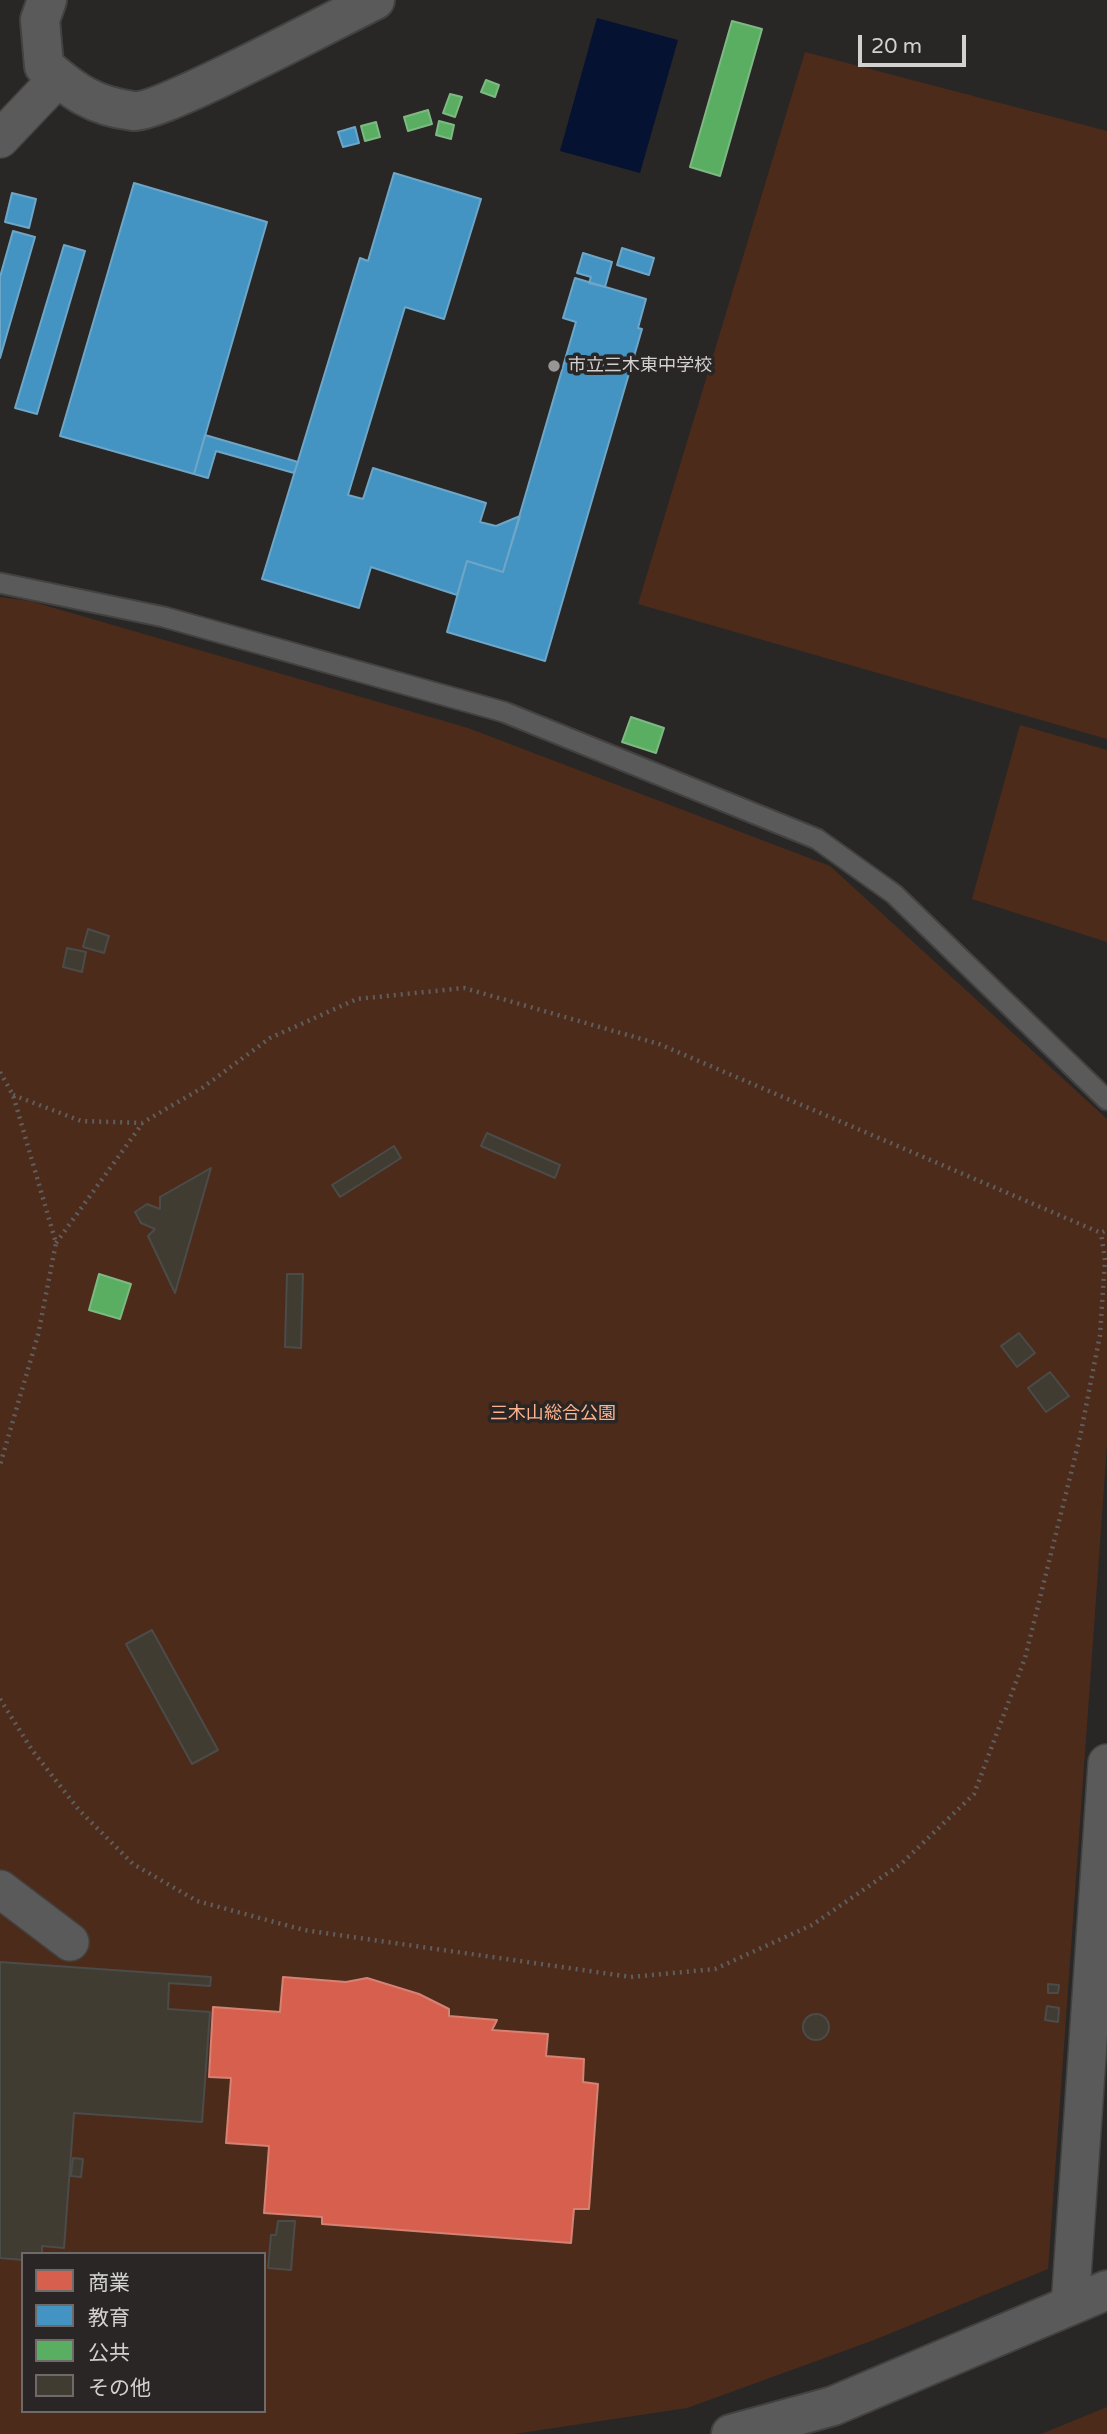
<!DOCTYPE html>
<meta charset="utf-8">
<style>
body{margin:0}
#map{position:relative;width:1107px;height:2434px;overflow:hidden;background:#282726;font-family:"Varela Round","Noto Sans JP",sans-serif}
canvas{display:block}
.legend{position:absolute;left:21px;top:2252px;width:245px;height:161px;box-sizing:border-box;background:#292625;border:2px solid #6d6a69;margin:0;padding:9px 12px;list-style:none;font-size:21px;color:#d3d1d0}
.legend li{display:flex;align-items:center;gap:14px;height:35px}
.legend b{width:35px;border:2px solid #6d6a69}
.scale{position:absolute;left:858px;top:35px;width:108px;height:32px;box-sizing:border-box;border:4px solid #d3d1d0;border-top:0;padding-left:9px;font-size:21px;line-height:24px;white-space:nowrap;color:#d3d1d0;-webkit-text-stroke:5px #292625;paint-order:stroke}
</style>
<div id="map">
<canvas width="1107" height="2434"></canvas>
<ul class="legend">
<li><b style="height:19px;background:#d6604d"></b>商業</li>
<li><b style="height:19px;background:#4393c3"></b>教育</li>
<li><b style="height:19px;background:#5aae61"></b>公共</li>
<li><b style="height:19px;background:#403c32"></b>その他</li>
</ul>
<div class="scale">20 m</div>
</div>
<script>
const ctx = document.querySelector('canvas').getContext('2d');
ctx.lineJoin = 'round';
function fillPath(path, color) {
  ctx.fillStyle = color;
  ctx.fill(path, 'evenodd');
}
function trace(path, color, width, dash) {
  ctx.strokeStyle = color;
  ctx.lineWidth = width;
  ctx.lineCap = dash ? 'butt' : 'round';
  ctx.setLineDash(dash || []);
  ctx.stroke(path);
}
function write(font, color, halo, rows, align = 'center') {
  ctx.font = font + ' "Varela Round","Noto Sans JP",sans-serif';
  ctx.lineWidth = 7;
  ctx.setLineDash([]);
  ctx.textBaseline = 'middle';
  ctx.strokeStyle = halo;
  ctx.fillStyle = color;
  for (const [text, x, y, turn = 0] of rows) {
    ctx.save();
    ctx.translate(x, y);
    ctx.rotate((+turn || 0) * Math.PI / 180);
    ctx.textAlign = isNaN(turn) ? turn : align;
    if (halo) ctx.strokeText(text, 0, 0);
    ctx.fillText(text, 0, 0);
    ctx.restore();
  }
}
const green = new Path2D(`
 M805,52L1107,131V739L638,604Z
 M0,597L30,601L468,728L830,866L1107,1119V1445L1048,2269L874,2340L687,2408L514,2434H0ZM23,2254H264V2411H23Z
 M1020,725L1107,750V942L972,899Z
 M1107,2407V2434H1041Z`);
const water = new Path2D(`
 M597,18L678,40L640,173L560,151Z`);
const shops = new Path2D(`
 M283,1977L346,1982L367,1978L419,1994L449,2009V2016L497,2020L492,2030L548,2034L546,2056L584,2059L583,2082L598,2084L589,2209H574L571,2243L322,2224V2217L264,2213L269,2146L226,2143L231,2078L209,2077L213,2007L280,2012Z`);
const schools = new Path2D(`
 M355,127L359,143L343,147L338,132Z
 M394,173L481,199L444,319L405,307L348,495L363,499L373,468L486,503L480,522L496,526L520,516L503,572L467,561L457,595L371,567L359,608L262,579L360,258L368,261Z
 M134,183L267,222L194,474L60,436Z
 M12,193L36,199L29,228L5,222Z
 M13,231L35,237L0,358V277Z
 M64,245L85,251L37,414L15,408Z
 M622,248L654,258L649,275L617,265Z
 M583,253L612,262L605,287L589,283L591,277L577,273Z
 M575,278L646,299L638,328L642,329L545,661L447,632L467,561L503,572L576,322L563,318Z
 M205,435L298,462L294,473L216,451L208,478L194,474Z`);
const public = new Path2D(`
 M732,21L762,29L720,176L690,167Z
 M486,80L499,85L495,97L481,92Z
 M450,94L462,97L455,117L443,113Z
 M428,110L432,124L408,131L404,117Z
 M439,121L454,125L451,139L436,135Z
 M376,122L380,137L365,141L361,126Z
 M631,717L664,728L656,753L622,742Z
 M99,1274L131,1284L120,1319L89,1310Z`);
const building = new Path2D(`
 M88,929L109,936L104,953L83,947Z
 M67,948L86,952L82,972L63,967Z
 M487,1133L560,1165L555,1178L481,1146Z
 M394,1146L401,1158L340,1197L332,1185Z
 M211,1168L175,1293L148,1236L155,1229L141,1223L135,1212L147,1204L160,1209V1197Z
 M287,1274H303L301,1348L285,1347Z
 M1019,1333L1035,1353L1017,1367L1001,1346Z
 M1050,1372L1069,1396L1046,1412L1028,1388Z
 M152,1630L218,1750L192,1764L126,1644Z
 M0,1962L211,1977L210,1986L169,1983L168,2009L210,2012L202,2122L74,2113L64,2248L42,2246V2254H23V2260L0,2258Z
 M1048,1984L1059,1985L1058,1993H1048Z
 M1047,2006L1059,2008L1058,2022L1045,2020Z
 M803 2027a13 13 0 1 1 26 0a13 13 0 1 1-26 0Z
 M73,2158L83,2159L81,2177L71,2176Z
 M278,2221H295L291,2270L268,2268L271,2235H276Z`);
const path = new Path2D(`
 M0,1072L13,1095L56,1243L38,1335L0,1465
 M13,1095L81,1121L142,1123L202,1088L270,1038L357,999L464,988L659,1044L1101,1233L1107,1230
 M56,1243L142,1124
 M0,1699L32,1750L79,1810L133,1864L197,1901L304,1930L631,1977L715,1969L812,1925L901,1864L974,1794L1025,1658L1080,1437L1100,1335L1105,1260L1101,1233`);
const lane = new Path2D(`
 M0,583L164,617L504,712L817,839L894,894L1107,1100`);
const street = new Path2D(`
 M0,139L58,78
 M0,1889L70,1942
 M1070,2306L1107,1763`);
const secondary = new Path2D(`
 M47,0L40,20L44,66C73,91 93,106 133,111C158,114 340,17 375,0
 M731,2434L833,2406L1107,2290`);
const markers = [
 [554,366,7,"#979694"]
];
const poiNames = [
 ["市立三木東中学校",568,366]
];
const parkNames = [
 ["三木山総合公園",553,1414]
];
fillPath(green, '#4d2b1a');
fillPath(water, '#061231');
fillPath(shops, '#d6604d');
trace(shops, '#d58274', 2);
fillPath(schools, '#4393c3');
trace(schools, '#6ea6c7', 2);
fillPath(public, '#5aae61');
trace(public, '#7eb882', 2);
fillPath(building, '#403c32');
trace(building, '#4b4b4a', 2);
trace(lane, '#434241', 23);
trace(street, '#434241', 40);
trace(secondary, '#434241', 42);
trace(path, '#5f5e5e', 4.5, [2, 5]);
trace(lane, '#5b5a5a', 19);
trace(street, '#5b5a5a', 37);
trace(secondary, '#5b5a5a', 38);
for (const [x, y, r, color] of markers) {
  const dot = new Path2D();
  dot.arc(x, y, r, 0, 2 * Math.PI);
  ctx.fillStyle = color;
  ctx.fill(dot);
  trace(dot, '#292625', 2.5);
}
write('18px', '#d3d1d0', '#292625', poiNames, 'left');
write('18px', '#feb28d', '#292625', parkNames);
</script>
